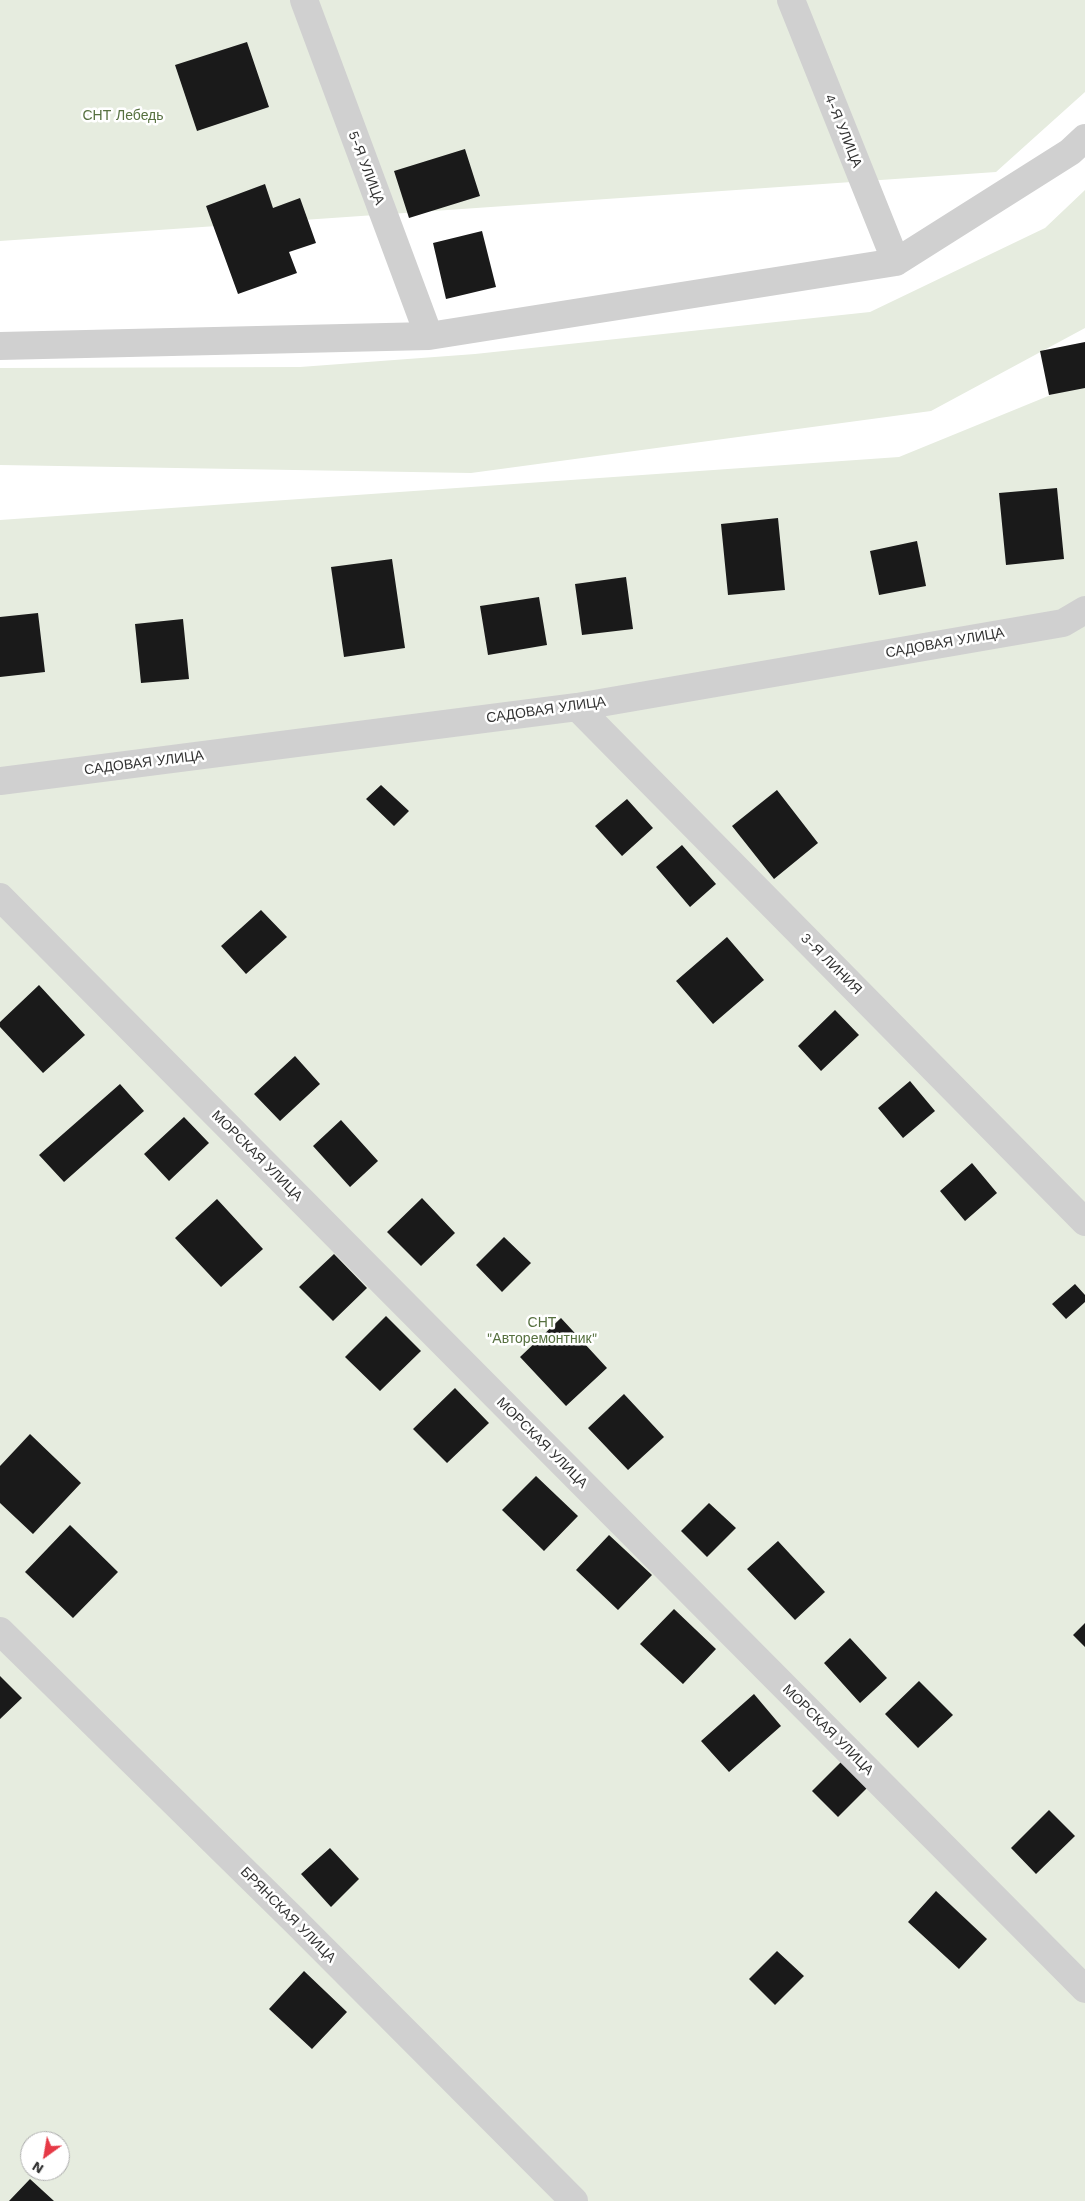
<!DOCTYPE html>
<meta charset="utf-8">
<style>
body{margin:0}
#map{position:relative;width:1085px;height:2201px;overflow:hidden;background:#fff;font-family:"Work Sans",sans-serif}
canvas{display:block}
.north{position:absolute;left:20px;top:2131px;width:50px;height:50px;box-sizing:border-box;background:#fff;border:1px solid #adadad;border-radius:50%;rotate:212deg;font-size:14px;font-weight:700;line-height:20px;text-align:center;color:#333}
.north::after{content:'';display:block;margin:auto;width:18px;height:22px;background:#e63946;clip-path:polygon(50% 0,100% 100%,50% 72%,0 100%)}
</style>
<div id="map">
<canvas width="1085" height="2201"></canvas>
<div class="north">N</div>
</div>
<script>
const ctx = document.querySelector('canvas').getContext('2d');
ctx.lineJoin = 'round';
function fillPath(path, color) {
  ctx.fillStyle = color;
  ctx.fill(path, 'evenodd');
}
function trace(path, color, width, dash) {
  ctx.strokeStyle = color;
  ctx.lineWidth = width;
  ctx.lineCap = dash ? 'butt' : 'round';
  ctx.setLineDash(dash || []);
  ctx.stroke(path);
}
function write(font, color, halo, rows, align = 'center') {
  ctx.font = font + ' "Work Sans",sans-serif';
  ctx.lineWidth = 5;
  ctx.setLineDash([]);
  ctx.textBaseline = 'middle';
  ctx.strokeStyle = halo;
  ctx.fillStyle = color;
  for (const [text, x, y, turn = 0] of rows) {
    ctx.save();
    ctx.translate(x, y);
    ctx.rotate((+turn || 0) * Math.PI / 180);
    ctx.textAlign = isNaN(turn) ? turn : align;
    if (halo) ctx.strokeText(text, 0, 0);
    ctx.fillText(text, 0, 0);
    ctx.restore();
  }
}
const green = new Path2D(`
 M0,0H1085V92L996,172L0,241Z
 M1085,190V328L931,411L471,473L0,465V368L300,367L475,354L870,312L1045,228Z
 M1085,381V2201H0V520L899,457ZM30,2141H60V2171H30Z`);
const building = new Path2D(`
 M247,42L269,107L197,131L175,65Z
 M465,149L480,196L409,218L394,171Z
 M265,184L273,208L300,198L316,243L289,252L297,273L238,294L206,206Z
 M482,231L496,287L446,299L433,243Z
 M1085,342V388L1049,395L1040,351Z
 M1057,488L1064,559L1006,565L999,493Z
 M778,518L785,590L728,595L721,524Z
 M917,541L926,586L879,595L870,551Z
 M392,559L405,648L344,657L331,567Z
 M626,577L633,629L582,635L575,584Z
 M539,597L547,645L488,655L480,606Z
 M38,613L45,672L0,677V617Z
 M183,619L189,679L141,683L135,624Z
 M381,785L409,811L394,826L366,799Z
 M777,790L818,843L774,879L732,826Z
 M627,799L653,828L622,856L595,826Z
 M682,845L716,884L690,907L656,867Z
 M261,910L287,937L246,974L221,946Z
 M727,937L764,980L713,1024L676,981Z
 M39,985L85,1035L43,1073L0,1027V1022Z
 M835,1010L859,1035L821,1071L798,1046Z
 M295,1056L320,1084L280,1121L254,1094Z
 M910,1081L935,1111L903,1138L878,1108Z
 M120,1084L144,1111L64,1182L39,1155Z
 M184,1117L209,1143L169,1181L144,1154Z
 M341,1120L378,1161L350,1187L313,1146Z
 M972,1163L997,1193L965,1221L940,1191Z
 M422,1198L455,1233L421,1266L387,1232Z
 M217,1199L263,1249L221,1287L175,1238Z
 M504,1237L531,1263L502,1292L476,1265Z
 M334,1254L367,1288L333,1321L299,1287Z
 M1075,1284L1085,1295V1302L1066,1319L1052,1304Z
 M386,1316L421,1351L380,1391L345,1357Z
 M561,1318L607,1368L566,1406L520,1357Z
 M455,1388L489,1423L447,1463L413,1429Z
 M624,1394L664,1437L628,1470L588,1428Z
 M30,1434L81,1483L33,1534L0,1503V1466Z
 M536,1476L578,1516L544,1551L502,1510Z
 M709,1503L736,1528L707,1557L681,1531Z
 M70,1525L118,1572L73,1618L25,1572Z
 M609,1535L652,1575L618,1610L576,1570Z
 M778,1541L825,1592L795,1620L747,1569Z
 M674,1609L716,1649L683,1684L640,1644Z
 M1085,1623V1647L1073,1635Z
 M850,1638L887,1678L860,1703L824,1663Z
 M0,1676L22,1698L0,1719Z
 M919,1681L953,1715L918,1748L885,1714Z
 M754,1694L781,1726L729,1772L701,1741Z
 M841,1762L867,1788L838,1817L812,1791Z
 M1049,1810L1075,1836L1036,1874L1011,1848Z
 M330,1848L359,1879L331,1907L301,1874Z
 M936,1891L987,1939L959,1969L908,1922Z
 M777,1951L804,1976L775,2005L749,1979Z
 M304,1971L347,2012L312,2049L269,2009Z
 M30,2179L54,2201H9Z`);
const minor = new Path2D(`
 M304,0L429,336
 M791,0L896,262
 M0,346L429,336L896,262L1070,152L1085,138
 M577,707L1085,1222
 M0,781L577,707L1063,623L1085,610
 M0,897L1085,1989
 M0,1631L295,1921L574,2201`);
const parkNames = [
 ["СНТ Лебедь",123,116],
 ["СНТ",542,1323],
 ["\"Авторемонтник\"",542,1339]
];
const streetNames = [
 ["4-Я УЛИЦА",843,131,68],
 ["5-Я УЛИЦА",366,168,69],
 ["САДОВАЯ УЛИЦА",945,643,-10],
 ["САДОВАЯ УЛИЦА",546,710,-8],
 ["САДОВАЯ УЛИЦА",144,763,-7],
 ["3-Я ЛИНИЯ",831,964,45],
 ["МОРСКАЯ УЛИЦА",257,1156,45],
 ["МОРСКАЯ УЛИЦА",542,1443,45],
 ["МОРСКАЯ УЛИЦА",828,1730,45],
 ["БРЯНСКАЯ УЛИЦА",288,1915,45]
];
fillPath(green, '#e6ecdf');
fillPath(building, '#1a1a1a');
trace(minor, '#d0d0d0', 28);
write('14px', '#56703f', '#fff', parkNames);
write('14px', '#333', '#fff', streetNames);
</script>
